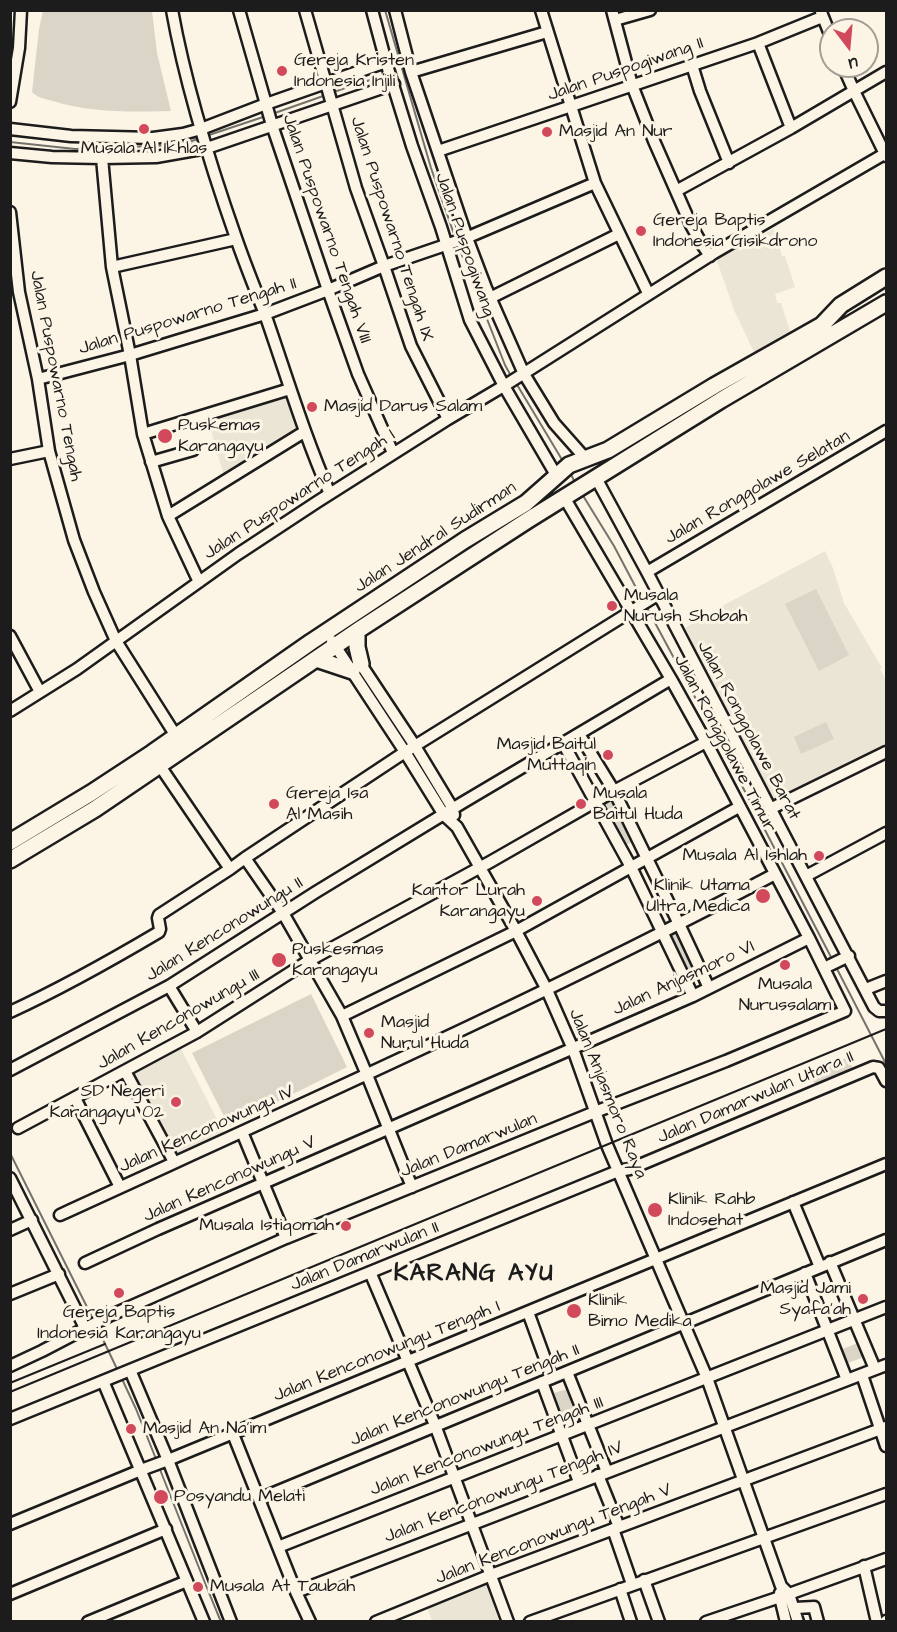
<!DOCTYPE html>
<style>
body{margin:0}
#map{position:relative;width:897px;height:1632px;overflow:hidden;background:#fcf5e5;font-family:"Architects Daughter",sans-serif}
canvas{display:block}
.frame{position:absolute;inset:0;border:12px solid #1c1c1c;pointer-events:none}
.north{position:absolute;left:819px;top:18px;width:60px;height:60px;box-sizing:border-box;background:#fcf5e5;border:2px solid #a29e95;border-radius:50%;rotate:164deg;font-size:16px;font-weight:700;line-height:24px;text-align:center;color:#1c1c1c}
.north::after{content:'';display:block;margin:auto;width:21px;height:27px;background:#d1495b;clip-path:polygon(50% 0,100% 100%,50% 72%,0 100%)}
</style>
<div id="map">
<canvas width="897" height="1632"></canvas>
<div class="frame"></div>
<div class="north">U</div>
</div>
<script>
const ctx = document.querySelector('canvas').getContext('2d');
ctx.lineJoin = 'round';
function fillPath(path, color) {
  ctx.fillStyle = color;
  ctx.fill(path, 'evenodd');
}
function trace(path, color, width, dash) {
  ctx.strokeStyle = color;
  ctx.lineWidth = width;
  ctx.lineCap = dash ? 'butt' : 'round';
  ctx.setLineDash(dash || []);
  ctx.stroke(path);
}
function write(font, color, halo, rows, align = 'center') {
  ctx.font = font + ' "Architects Daughter",sans-serif';
  ctx.lineWidth = 6;
  ctx.setLineDash([]);
  ctx.textBaseline = 'middle';
  ctx.strokeStyle = halo;
  ctx.fillStyle = color;
  for (const [text, x, y, turn = 0] of rows) {
    ctx.save();
    ctx.translate(x, y);
    ctx.rotate((+turn || 0) * Math.PI / 180);
    ctx.textAlign = isNaN(turn) ? turn : align;
    if (halo) ctx.strokeText(text, 0, 0);
    ctx.fillText(text, 0, 0);
    ctx.restore();
  }
}
const built = new Path2D(`
 M774,229L782,256H785L795,287L775,294L777,303H781L790,331L754,352L734,310L716,258Z
 M286,394L298,431L224,476L208,420Z
 M825,551L833,568L844,603L882,668L880,669L886,680V749L776,804L685,628L709,613Z
 M179,1045L224,1133L173,1157L127,1071Z
 M486,1583L499,1621H432L426,1605Z`);
const green = new Path2D(`
 M43,11H152L157,53L171,111C131,112 91,113 53,101C45,99 38,98 32,92L39,29Z
 M816,589L849,655L819,671L785,604Z
 M826,722L834,739L801,754L794,737Z
 M611,798L634,841L622,847L600,804Z
 M679,932L699,975L687,980L667,937Z
 M311,994L347,1067L229,1126L192,1053Z
 M848,1057L854,1072L816,1087L810,1073Z
 M858,1343L864,1357L845,1364L840,1350Z
 M567,1389L573,1409L561,1413L554,1393Z`);
const stream = new Path2D(`
 M385,10L431,168L455,237
 M331,93L359,83L386,76
 M272,114L326,95
 M206,136L266,116
 M10,142L75,149L179,145L198,139
 M458,245L505,365L511,376
 M516,383L564,463
 M570,473L576,484
 M582,494L614,546L643,601
 M646,606L726,755L832,959
 M836,967L886,1064
 M10,1153L93,1319
 M97,1327L118,1371
 M122,1379L136,1409L156,1459
 M159,1467L205,1583L221,1622`);
const minor = new Path2D(`
 M172,10C186,88 210,164 236,238C245,264 255,289 265,314C286,374 304,435 330,494
 M239,10L272,125L328,290L358,374L393,453
 M305,10L356,188L384,266L411,346L448,419
 M372,10L386,62L412,146L441,227L470,320L504,386L556,475
 M395,10L411,72L467,238L486,288L524,374L554,423L585,458
 M541,10L595,183L648,293
 M612,10L632,85L654,141L691,225L701,243L710,256
 M821,12L831,37
 M615,20L650,10
 M758,43L791,128
 M692,65L700,91L729,163
 M843,66L854,91L886,156
 M411,72L547,32
 M10,102L19,48L21,10
 M10,129L71,136L153,138L183,134L201,129L266,104L386,62
 M438,151L758,43L822,17
 M10,153L52,157L102,158L156,157L207,148L394,84
 M102,158L112,267L130,355L143,434L168,516L199,582
 M676,191L791,128L886,72
 M10,212L19,292L38,379L49,451L74,540L94,592L116,641L176,736
 M112,267L236,239
 M490,298L619,234
 M38,379L130,355L265,314L328,290L384,266L466,238L595,183
 M143,434L290,389
 M10,459L49,451
 M151,462L193,450
 M596,478L647,572L874,1007L879,1011H886
 M168,516L304,432
 M647,572L886,431
 M10,636L40,692
 M332,641L405,752L444,815L457,827L516,931L547,990L573,1049L607,1145L707,1378L781,1586L789,1594L798,1622
 M358,660L415,746L453,809L454,815
 M10,711L77,669L238,554L317,502L448,419L507,384L714,253L886,153
 M579,734L614,791L679,924L709,988
 M563,743L631,867L693,996
 M160,766L230,869L245,858L283,913L342,1016L367,1075L412,1187
 M770,809L886,752
 M245,858L405,752L659,594
 M806,876L886,833
 M824,968L849,956
 M169,986L197,1032
 M866,989L886,981
 M10,1012C62,988 110,961 159,932L160,929L158,918L159,915L230,869
 M342,1016L516,931L739,807
 M10,1070L169,986L316,892L462,803L671,679
 M125,1071L174,1162
 M75,1098L120,1187
 M18,1128L197,1032L310,960L490,862L614,791L706,742
 M242,1132L286,1238
 M10,1178L85,1328
 M793,1202L820,1267
 M60,1215C300,1105 541,998 775,874
 M10,1230L32,1220
 M830,1262L875,1369
 M85,1263L158,1229L693,996L809,938
 M370,1272L435,1425L508,1622
 M805,1273L847,1380
 M10,1294L59,1274
 M528,1312L552,1378
 M10,1366L42,1351L109,1316L286,1238L595,1112L726,1061L845,1011L809,938L706,742L671,679L564,497
 M130,1370L168,1460L231,1622
 M567,1372L607,1472
 M862,1375L886,1446
 M103,1381L204,1622
 M542,1382L579,1482
 M10,1419L618,1171L630,1169L873,1067L879,1068L886,1081
 M233,1434L296,1592L310,1622
 M598,1475L619,1527
 M259,1499L886,1240
 M10,1524L141,1470L168,1460L886,1164
 M613,1529L632,1584
 M278,1547L886,1307
 M864,1566L877,1622
 M644,1580L659,1622
 M620,1589L631,1622
 M296,1592L886,1365
 M780,1593V1597L786,1622
 M10,1594L166,1529
 M795,1608L814,1607L818,1622
 M88,1622L187,1581
 M376,1622L491,1575L886,1427
 M530,1622L886,1494
 M706,1622L789,1594L886,1559
 M886,1622V1621`);
const highway = new Path2D(`
 M357,631V647L361,664
 M316,659L352,671
 M10,842L91,793L152,753L311,642L465,540L526,503L569,465L608,450L714,386L822,325L841,305L886,277
 M10,860L95,809L360,629L528,520L721,400L886,303`);
const rail = new Path2D(`
 M10,1383L105,1344
 M10,1392L886,1029`);
const markers = [
 [282,71,6,"#d1495b"],
 [144,129,6,"#d1495b"],
 [547,132,6,"#d1495b"],
 [641,231,6,"#d1495b"],
 [312,407,6,"#d1495b"],
 [165,436,8,"#d1495b"],
 [612,606,6,"#d1495b"],
 [608,755,6,"#d1495b"],
 [274,804,6,"#d1495b"],
 [581,804,6,"#d1495b"],
 [819,856,6,"#d1495b"],
 [763,896,8,"#d1495b"],
 [537,901,6,"#d1495b"],
 [279,960,8,"#d1495b"],
 [785,965,6,"#d1495b"],
 [369,1033,6,"#d1495b"],
 [176,1102,6,"#d1495b"],
 [655,1210,8,"#d1495b"],
 [346,1226,6,"#d1495b"],
 [119,1293,6,"#d1495b"],
 [863,1299,6,"#d1495b"],
 [574,1311,8,"#d1495b"],
 [131,1429,6,"#d1495b"],
 [161,1497,8,"#d1495b"],
 [198,1587,6,"#d1495b"]
];
const poiNames = [
 ["Gereja Kristen",294,61],
 ["Indonesia Injili",294,82],
 ["Masjid An Nur",559,132],
 ["Musala Al Ikhlas",144,149,"center"],
 ["Gereja Baptis",653,221],
 ["Indonesia Gisikdrono",653,242],
 ["Masjid Darus Salam",324,407],
 ["Puskemas",178,426],
 ["Karangayu",178,447],
 ["Musala",624,596],
 ["Nurush Shobah",624,617],
 ["Masjid Baitul",596,745,"right"],
 ["Muttaqin",596,766,"right"],
 ["Gereja Isa",286,794],
 ["Al Masih",286,815],
 ["Musala",593,794],
 ["Baitul Huda",593,815],
 ["Musala Al Ishlah",807,856,"right"],
 ["Klinik Utama",750,886,"right"],
 ["Ultra Medica",750,907,"right"],
 ["Kantor Lurah",525,891,"right"],
 ["Karangayu",525,912,"right"],
 ["Puskesmas",292,950],
 ["Karangayu",292,971],
 ["Musala",785,985,"center"],
 ["Nurussalam",785,1006,"center"],
 ["Masjid",381,1023],
 ["Nurul Huda",381,1044],
 ["SD Negeri",164,1092,"right"],
 ["Karangayu 02",164,1113,"right"],
 ["Klinik Rahb",668,1200],
 ["Indosehat",668,1221],
 ["Musala Istiqomah",334,1226,"right"],
 ["Masjid Jami",851,1289,"right"],
 ["Syafa'ah",851,1310,"right"],
 ["Klinik",588,1301],
 ["Bimo Medika",588,1322],
 ["Gereja Baptis",119,1313,"center"],
 ["Indonesia Karangayu",119,1334,"center"],
 ["Masjid An Na'im",143,1429],
 ["Posyandu Melati",174,1497],
 ["Musala At Taubah",210,1587]
];
const streetNames = [
 ["Jalan Puspogiwang II",626,70,-19],
 ["Jalan Puspowarno Tengah VIII",326,229,71],
 ["Jalan Puspowarno Tengah IX",391,229,72],
 ["Jalan Puspogiwang",464,245,71],
 ["Jalan Puspowarno Tengah II",188,317,-17],
 ["Jalan Puspowarno Tengah",55,376,79],
 ["Jalan Ronggolawe Selatan",758,488,-30],
 ["Jalan Puspowarno Tengah I",300,495,-33],
 ["Jalan Jendral Sudirman",436,538,-33],
 ["Jalan Ronggolawe Barat",748,731,62],
 ["Jalan Ronggolawe Timur",724,744,62],
 ["Jalan Kenconowungu II",225,930,-32],
 ["Jalan Anjasmoro VI",684,979,-25],
 ["Jalan Kenconowungu III",179,1020,-30],
 ["Jalan Anjasmoro Raya",607,1094,68],
 ["Jalan Damarwulan Utara II",756,1098,-23],
 ["Jalan Kenconowungu IV",207,1130,-24],
 ["Jalan Damarwulan",469,1146,-22],
 ["Jalan Kenconowungu V",230,1180,-24],
 ["Jalan Damarwulan II",365,1257,-22],
 ["Jalan Kenconowungu Tengah I",387,1352,-22],
 ["Jalan Kenconowungu Tengah II",465,1396,-22],
 ["Jalan Kenconowungu Tengah III",487,1447,-21],
 ["Jalan Kenconowungu Tengah IV",504,1493,-21],
 ["Jalan Kenconowungu Tengah V",554,1535,-21]
];
const districtNames = [
 ["KARANG AYU",474,1275]
];
fillPath(built, '#ebe5d6');
fillPath(green, '#dbd5c8');
trace(stream, '#75726c', 2);
trace(minor, '#1c1c1c', 15);
trace(highway, '#1c1c1c', 20);
trace(minor, '#fcf5e5', 10);
trace(highway, '#fcf5e5', 15);
trace(rail, '#1c1c1c', 2);
for (const [x, y, r, color] of markers) {
  const dot = new Path2D();
  dot.arc(x, y, r, 0, 2 * Math.PI);
  ctx.fillStyle = color;
  ctx.fill(dot);
  trace(dot, '#fcf5e5', 2);
}
write('18px', '#1c1c1c', '#fcf5e5', poiNames, 'left');
write('18px', '#1c1c1c', '#fcf5e5', streetNames);
ctx.letterSpacing = '1.5px';
write('bold 24px', '#1c1c1c', '#fcf5e5', districtNames);
ctx.letterSpacing = '0px';
</script>
